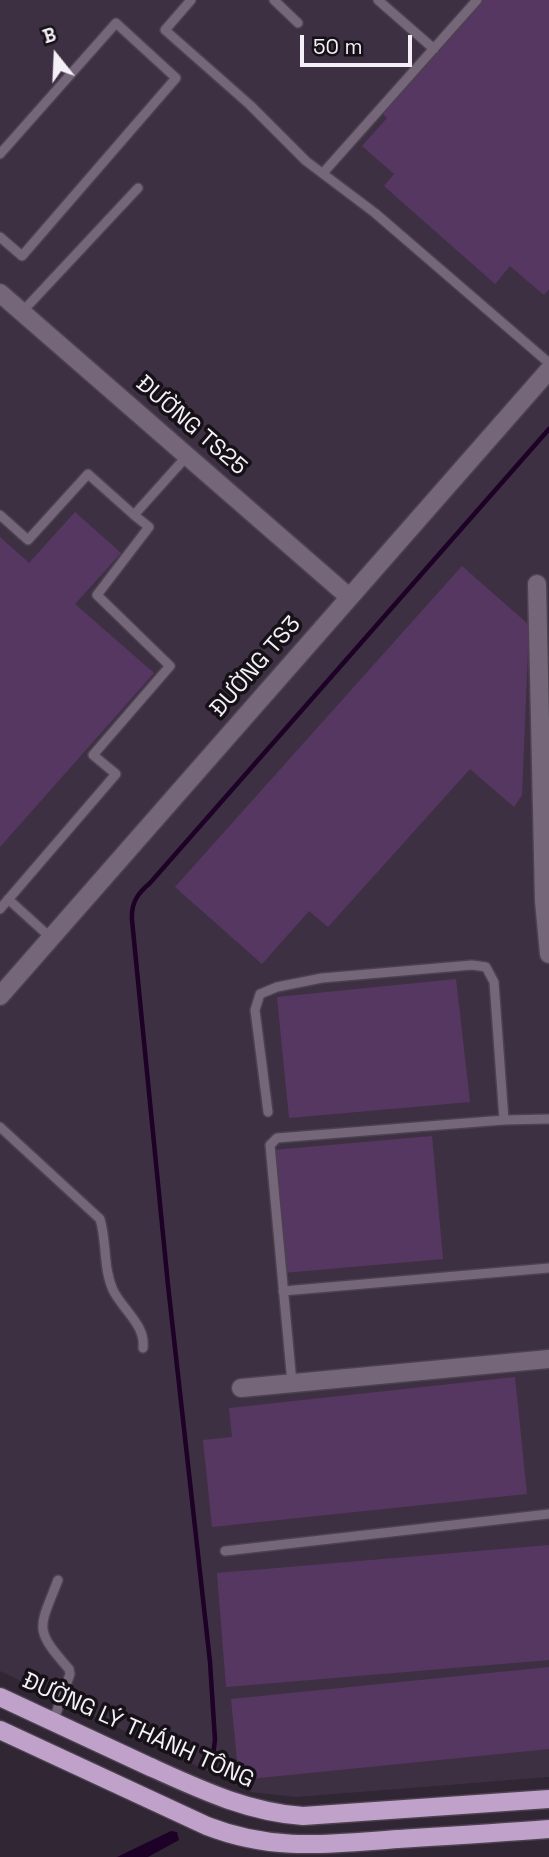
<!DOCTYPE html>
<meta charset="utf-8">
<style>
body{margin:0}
#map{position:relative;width:549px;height:1857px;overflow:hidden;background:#302634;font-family:"Space Grotesk",sans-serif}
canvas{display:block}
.north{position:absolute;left:21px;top:21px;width:70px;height:70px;-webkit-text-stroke:5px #151117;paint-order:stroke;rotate:342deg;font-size:19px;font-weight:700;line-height:28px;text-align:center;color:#f5eff8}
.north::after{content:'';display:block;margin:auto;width:24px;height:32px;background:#f5eff8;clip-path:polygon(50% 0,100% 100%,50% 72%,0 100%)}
.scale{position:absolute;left:300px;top:35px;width:112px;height:32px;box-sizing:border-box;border:4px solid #f5eff8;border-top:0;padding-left:9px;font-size:21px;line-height:24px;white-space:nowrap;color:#f5eff8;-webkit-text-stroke:5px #151117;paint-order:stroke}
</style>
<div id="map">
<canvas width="549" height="1857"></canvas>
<div class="north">B</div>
<div class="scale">50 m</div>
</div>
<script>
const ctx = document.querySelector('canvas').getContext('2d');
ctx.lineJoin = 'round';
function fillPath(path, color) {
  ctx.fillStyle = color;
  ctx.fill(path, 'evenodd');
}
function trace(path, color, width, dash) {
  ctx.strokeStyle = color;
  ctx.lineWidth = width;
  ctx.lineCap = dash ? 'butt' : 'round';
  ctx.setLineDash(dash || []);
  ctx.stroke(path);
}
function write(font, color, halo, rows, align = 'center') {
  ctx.font = font + ' "Space Grotesk",sans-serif';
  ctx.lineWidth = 7;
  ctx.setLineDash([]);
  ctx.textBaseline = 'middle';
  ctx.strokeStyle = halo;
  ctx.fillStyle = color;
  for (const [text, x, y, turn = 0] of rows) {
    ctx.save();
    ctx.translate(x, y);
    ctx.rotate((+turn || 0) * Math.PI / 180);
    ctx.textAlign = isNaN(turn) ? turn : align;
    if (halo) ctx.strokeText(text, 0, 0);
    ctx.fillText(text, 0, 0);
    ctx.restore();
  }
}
const built = new Path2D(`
 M0,0H549V1777L296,1797L251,1792L0,1671Z`);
const water = new Path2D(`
 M171,1831L177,1832L179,1840L148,1857H117Z`);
const stream = new Path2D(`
 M212,1763L215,1740L210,1662L168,1285L132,920C131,903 137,894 150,883L549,429`);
const building = new Path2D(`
 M483,0H549V289L544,295L510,266L495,284L384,186L394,174L362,146L387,118L383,114Z
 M75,512L121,553L75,604L154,673L0,847V537L29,563Z
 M462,566L529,625L522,795L514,807L470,769L328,927L309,911L262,964L175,887Z
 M456,979L470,1102L289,1118L277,997Z
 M432,1136L443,1259L283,1273L273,1150Z
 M515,1377L527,1494L212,1527L203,1440L232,1437L229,1408Z
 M549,1545V1660L226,1687L217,1573Z
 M549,1667V1749L239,1780L231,1699Z`);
const lane = new Path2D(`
 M191,0L165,30L250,105L306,161L375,213L549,363
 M274,0L298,23
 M378,0L434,49
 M0,154L116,23L176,78L22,256L0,237
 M323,173L477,0
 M22,312L138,188
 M0,515L28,540L88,474L134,515
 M8,899L51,938
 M0,909L116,774L93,755L170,666L97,595L149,527L134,515L187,456
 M268,1112L255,1010L260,994L277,987L322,978L472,965L486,967L494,982L504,1120
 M0,1127L100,1219C107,1242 103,1268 113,1290C122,1309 146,1325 143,1348
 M283,1291L549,1268
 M292,1383L270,1145L277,1138L504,1120L549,1119
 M225,1551L549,1514
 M53,1722L70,1674L69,1669C33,1628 39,1629 58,1580`);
const street = new Path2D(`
 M0,293L349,597
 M537,584L544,901L549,954
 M0,996L549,370
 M241,1388L549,1359`);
const primary = new Path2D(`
 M0,1697C49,1720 97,1742 146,1765C197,1788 246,1812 303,1816L549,1799
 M0,1730L207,1826C274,1852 328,1844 398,1839C448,1836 499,1833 549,1829`);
const streetNames = [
 ["ĐƯỜNG TS25",191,426,41],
 ["ĐƯỜNG TS3",256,667,-49],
 ["ĐƯỜNG LÝ THÁNH TÔNG",138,1731,24]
];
fillPath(built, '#3e3043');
fillPath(water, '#1d0126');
trace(stream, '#1d0126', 4.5);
fillPath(building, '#563761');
trace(lane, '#4c424f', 12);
trace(street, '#4c424f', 21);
trace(primary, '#4c424f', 21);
trace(lane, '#75667a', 9);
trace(street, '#75667a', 18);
trace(primary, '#bfa1ca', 18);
write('23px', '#f5eff8', '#151117', streetNames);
</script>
